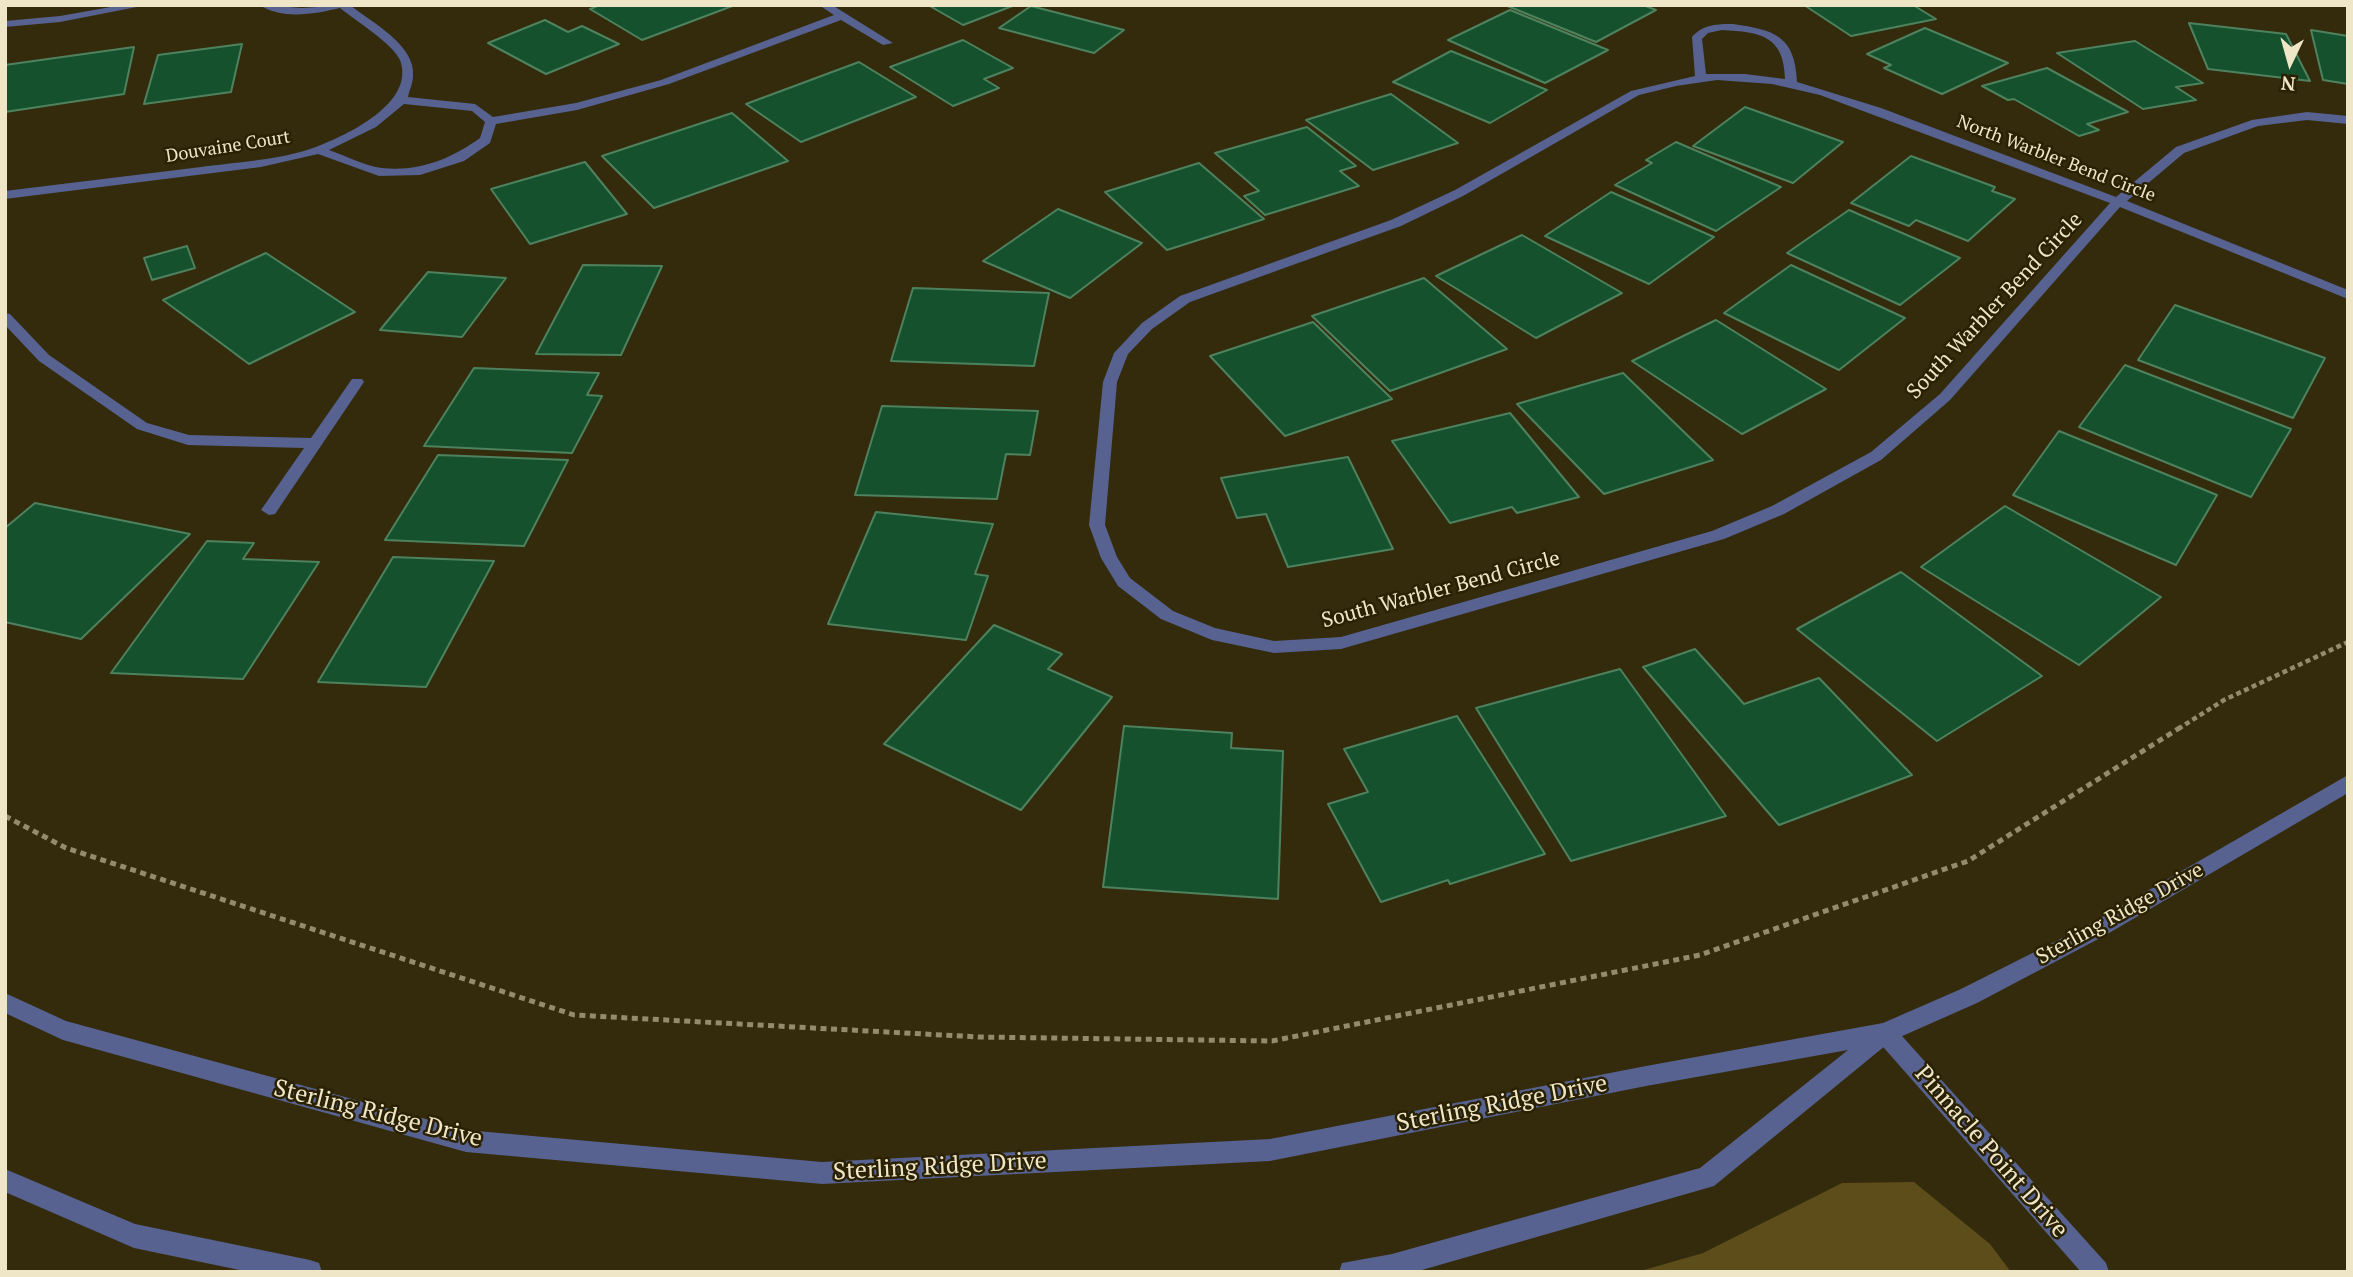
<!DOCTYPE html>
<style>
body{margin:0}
#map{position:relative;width:2353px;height:1277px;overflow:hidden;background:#332b0c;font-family:"PT Serif",serif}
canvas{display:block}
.frame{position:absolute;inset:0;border:7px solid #efe6c8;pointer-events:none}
.north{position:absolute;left:2255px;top:28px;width:70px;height:70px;-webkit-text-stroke:5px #292102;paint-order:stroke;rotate:185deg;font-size:19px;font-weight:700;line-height:28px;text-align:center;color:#efe6c8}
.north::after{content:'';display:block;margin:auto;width:24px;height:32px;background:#efe6c8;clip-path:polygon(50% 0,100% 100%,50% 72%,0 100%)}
</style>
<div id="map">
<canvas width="2353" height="1277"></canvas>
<div class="frame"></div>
<div class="north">N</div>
</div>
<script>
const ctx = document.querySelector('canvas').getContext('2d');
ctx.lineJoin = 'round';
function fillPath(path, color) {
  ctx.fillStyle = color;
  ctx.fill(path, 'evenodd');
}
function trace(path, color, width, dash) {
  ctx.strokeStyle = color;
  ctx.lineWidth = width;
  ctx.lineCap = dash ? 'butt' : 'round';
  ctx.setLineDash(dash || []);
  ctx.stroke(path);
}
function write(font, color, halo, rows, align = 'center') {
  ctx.font = font + ' "PT Serif",serif';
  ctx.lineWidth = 5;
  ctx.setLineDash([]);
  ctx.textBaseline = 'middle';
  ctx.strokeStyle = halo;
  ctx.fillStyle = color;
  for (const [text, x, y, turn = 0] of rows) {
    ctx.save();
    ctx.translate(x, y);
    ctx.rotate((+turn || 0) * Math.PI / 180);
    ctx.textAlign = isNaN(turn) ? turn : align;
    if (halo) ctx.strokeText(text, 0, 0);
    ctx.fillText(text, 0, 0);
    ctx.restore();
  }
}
const green = new Path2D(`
 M1914,1182L1990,1244L2011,1272H1637L1703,1253L1842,1183Z`);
const building = new Path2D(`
 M600,5H735L642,40L590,9Z
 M928,5H1015L963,25Z
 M1505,5H1643L1656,10L1596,42Z
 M1804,5H1913L1936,19L1851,36Z
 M1031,6L1124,30L1094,53L999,28Z
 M1510,10L1608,50L1545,83L1448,40Z
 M545,20L568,32L582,26L619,44L546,74L488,43Z
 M2189,23L2286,34L2310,81L2208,69Z
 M1925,28L2008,63L1942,94L1884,68L1891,65L1867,54Z
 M2311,30L2348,36V84L2323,80Z
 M963,40L1013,68L984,79L999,88L953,106L890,67Z
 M2135,41L2203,83L2176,87L2196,100L2143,109L2057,53Z
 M242,44L231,92L144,104L158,55Z
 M134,47L124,94L5,112V65Z
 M1451,51L1547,90L1490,123L1393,82Z
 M859,62L916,97L801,142L746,104Z
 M2047,68L2128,112L2087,124L2099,130L2079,136L2014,99L2008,100L1982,86Z
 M1391,94L1458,143L1373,170L1306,120Z
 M1745,107L1843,142L1793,183L1693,146Z
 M732,113L788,161L654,208L602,156Z
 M1307,127L1356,166L1340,171L1359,186L1265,215L1244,196L1259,191L1215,153Z
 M1676,142L1781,187L1716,231L1615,185L1652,163L1646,160Z
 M1911,156L1995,187L1992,191L2015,199L1968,241L1916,220L1909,226L1851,203Z
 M585,162L627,214L530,244L491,189Z
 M1199,163L1264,219L1167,250L1105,192Z
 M1611,192L1714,237L1649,284L1545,236Z
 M1058,209L1142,243L1070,298L983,261Z
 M1849,210L1960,258L1900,305L1787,253Z
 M1522,235L1622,293L1536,338L1436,276Z
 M187,246L195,268L152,280L144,258Z
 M266,253L355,312L249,364L163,300Z
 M583,265L662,266L621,355L536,354Z
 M1791,265L1905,318L1839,370L1724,313Z
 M428,272L506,278L462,337L380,330Z
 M1424,278L1507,349L1390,391L1312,316Z
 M913,288L1049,293L1034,366L891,361Z
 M2175,305L2325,358L2293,418L2138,360Z
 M1716,320L1826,389L1742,434L1632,361Z
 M1313,322L1392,399L1285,436L1210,356Z
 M2125,365L2291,429L2251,497L2079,427Z
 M474,368L599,373L587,395L602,396L572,453L424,446Z
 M1623,373L1713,460L1604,494L1517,404Z
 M882,406L1038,411L1030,455L1006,454L997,499L855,495Z
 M1510,413L1579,497L1517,513L1512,507L1450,523L1392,441Z
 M2059,431L2217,495L2176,565L2013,495Z
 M438,455L568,460L524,546L385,540Z
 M1348,457L1393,549L1288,567L1266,514L1237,518L1221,478Z
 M35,503L190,534L81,639L5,622V528Z
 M2005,506L2161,597L2079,665L1921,567Z
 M876,512L993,524L975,574L988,576L966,640L828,624Z
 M207,541L254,543L243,559L319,562L243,679L111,673Z
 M393,557L494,561L426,687L318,682Z
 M1901,572L2042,676L1937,741L1797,629Z
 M994,625L1062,654L1048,669L1112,697L1021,810L884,744Z
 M1695,649L1744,704L1819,678L1912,775L1779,825L1643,667Z
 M1620,669L1726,816L1571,861L1476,708Z
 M1457,716L1545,854L1450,884L1448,880L1381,902L1328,804L1368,792L1344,749Z
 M1124,726L1232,733L1231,748L1283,751L1278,899L1103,887Z`);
const pathFar1 = new Path2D(`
 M2178,729L2224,700L2348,642`);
const path = new Path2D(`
 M5,816L66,848L574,1015L979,1037L1272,1041L1700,955L1968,861L2181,727`);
const minor = new Path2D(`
 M122,5H147L60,22L5,27V21L60,16Z
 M260,5L302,8L350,5C371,22 416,45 413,76C413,83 409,91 408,97L475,104L493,117L576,103L661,80L834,15L819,5H832L893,43L883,45L841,20L669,84L577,110L496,124L490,143L464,161L420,175L379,176L318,154L261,167L5,199V191C70,183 136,175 201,167C238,162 280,160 316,147C347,135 416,103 400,60C393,44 355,20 340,8C315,14 282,20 260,5ZM404,104L472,111L485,122L480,138C451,159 419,172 382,168C365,166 346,156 329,150L376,127Z
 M1733,24C1775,30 1795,36 1797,82L1881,108L2116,197L2176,147L2252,120L2307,112L2348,116V124L2307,120L2258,126L2184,153L2127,201L2348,290V299L2120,207L1950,400L1881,460L1784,514L1724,539L1341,649L1274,653L1212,640L1161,619L1118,586L1101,558L1089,525L1103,382L1114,353L1142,323L1180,296L1391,220L1455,190L1631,91L1695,76L1692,37C1703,24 1718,24 1733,24ZM1722,30C1761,32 1784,36 1785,79L1745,74H1706L1702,39L1708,33ZM1717,80L1772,84L1820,95L2110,203L1940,394L1871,452L1772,506L1712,531L1341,637L1274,641L1215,628L1173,611L1130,578L1117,557L1105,525L1117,382L1128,354L1152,329L1190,302L1401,226L1463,196L1639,95L1676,86Z
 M5,313L10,314L49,355L147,423L189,435L311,438L352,379H362L364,382L275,514L269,515L261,510L304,448L188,445L137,429L39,361L5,325Z
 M1885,1023L1893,1026L2106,1263L2109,1272H2081L1877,1040L1874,1033L1877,1026Z`);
const tertiary = new Path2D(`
 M2348,775V793L2104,936L1977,1003L1891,1041L1714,1186L1415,1272H1339L1342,1263L1392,1254L1700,1168L1848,1050L1646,1086L1270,1161L822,1184L466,1152L63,1040L5,1013V993L66,1021L466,1130L822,1162L1270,1139L1646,1066L1883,1023L1961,989L2090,924Z
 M5,1169L135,1224L310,1260L319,1263L322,1272H249L134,1248L5,1192Z`);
const farStreetnames = [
 ["Douvaine Court",228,147,-9],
 ["North Warbler Bend Circle",2056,159,21]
];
const streetNames = [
 ["South Warbler Bend Circle",1995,306,-47],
 ["South Warbler Bend Circle",1441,590,-15],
 ["Sterling Ridge Drive",2120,914,-29]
];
const nearStreetnames = [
 ["Sterling Ridge Drive",1502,1104,-11],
 ["Sterling Ridge Drive",378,1114,14],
 ["Pinnacle Point Drive",1991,1152,49],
 ["Sterling Ridge Drive",940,1167,-3]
];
fillPath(green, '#5c4d1a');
fillPath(building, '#15512d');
trace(building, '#4e825e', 2);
trace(pathFar1, '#948b6d', 4.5, [5, 3.5]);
trace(path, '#948b6d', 5, [6, 4.5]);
fillPath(minor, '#576291');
fillPath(tertiary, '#576291');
write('18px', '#efe6c8', '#292102', farStreetnames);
write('21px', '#efe6c8', '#292102', streetNames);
write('24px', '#efe6c8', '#292102', nearStreetnames);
</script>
